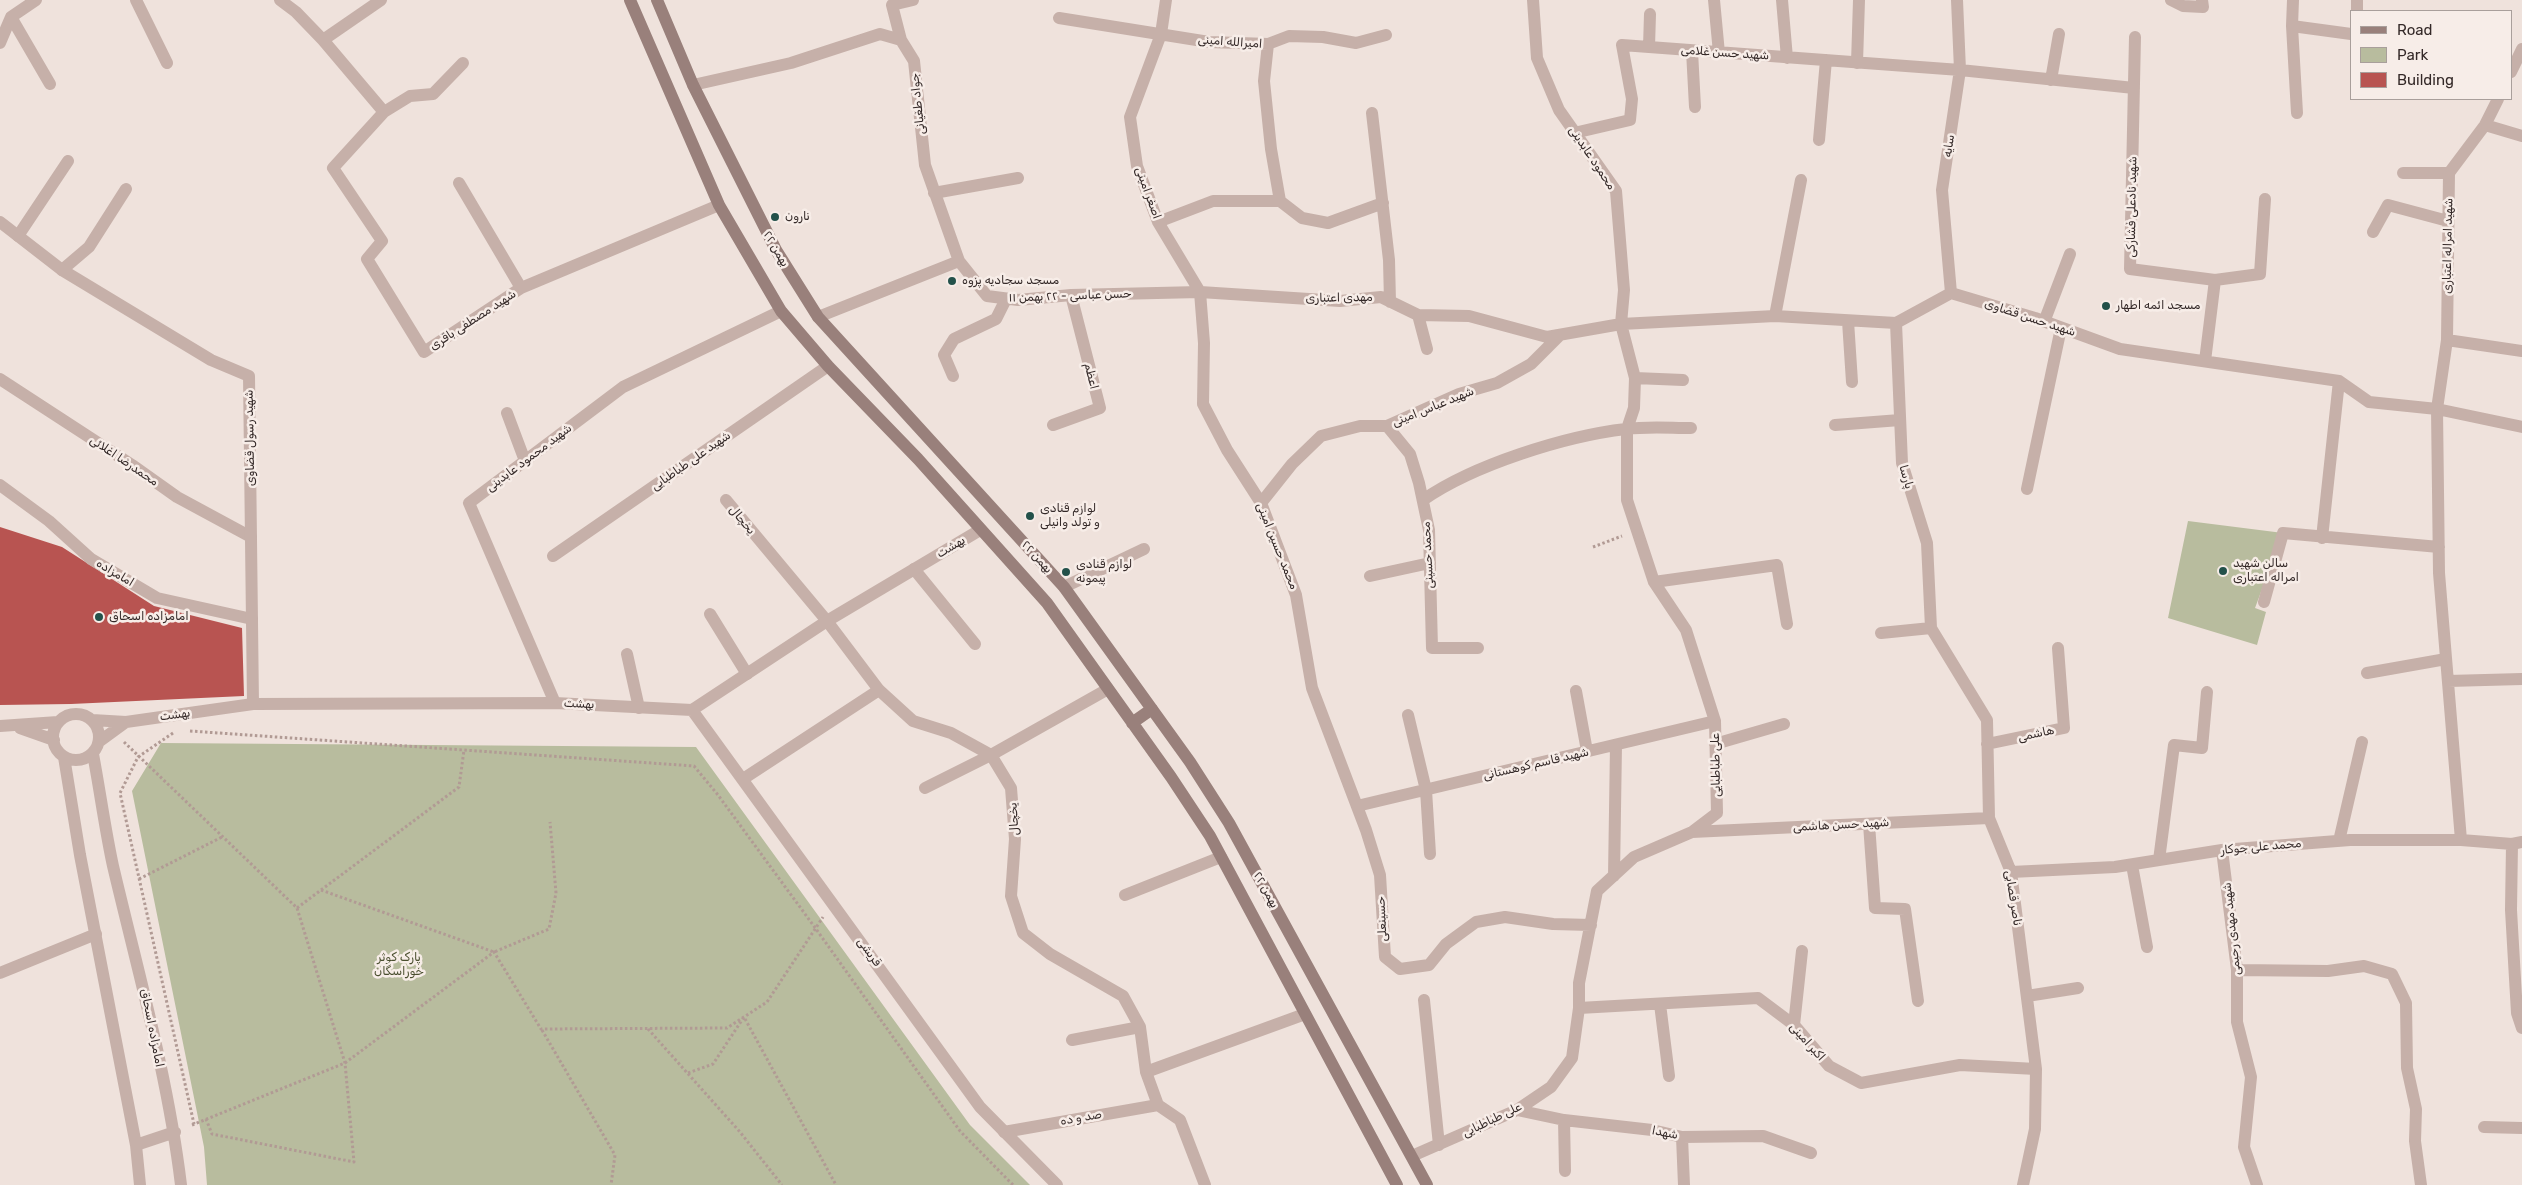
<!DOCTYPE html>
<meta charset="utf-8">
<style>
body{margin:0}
#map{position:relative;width:2522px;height:1185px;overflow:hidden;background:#efe2dc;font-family:Rubik,sans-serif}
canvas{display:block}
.legend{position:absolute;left:2350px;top:10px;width:162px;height:90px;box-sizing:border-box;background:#f7ede8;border:1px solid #a99f9b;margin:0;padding:6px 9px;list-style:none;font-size:15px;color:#342928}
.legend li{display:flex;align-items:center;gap:10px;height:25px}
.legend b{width:25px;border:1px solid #a99f9b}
</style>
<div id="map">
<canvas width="2522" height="1185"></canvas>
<ul class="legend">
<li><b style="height:6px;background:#99807b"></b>Road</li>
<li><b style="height:14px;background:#b8bc9e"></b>Park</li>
<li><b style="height:14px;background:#b85451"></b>Building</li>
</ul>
</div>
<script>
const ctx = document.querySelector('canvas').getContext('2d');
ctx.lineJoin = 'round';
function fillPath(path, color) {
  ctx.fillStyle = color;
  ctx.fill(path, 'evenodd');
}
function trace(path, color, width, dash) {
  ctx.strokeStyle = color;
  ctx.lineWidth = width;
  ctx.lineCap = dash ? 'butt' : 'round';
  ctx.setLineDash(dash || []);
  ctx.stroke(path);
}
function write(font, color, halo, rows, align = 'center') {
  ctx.font = font + ' Rubik,Vazirmatn,sans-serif';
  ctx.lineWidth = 5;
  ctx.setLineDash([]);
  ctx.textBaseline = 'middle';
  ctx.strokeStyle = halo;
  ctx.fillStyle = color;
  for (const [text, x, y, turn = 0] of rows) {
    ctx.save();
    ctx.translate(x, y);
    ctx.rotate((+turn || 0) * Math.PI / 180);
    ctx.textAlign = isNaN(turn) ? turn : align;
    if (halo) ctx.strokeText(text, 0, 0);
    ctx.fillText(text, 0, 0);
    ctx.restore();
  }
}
const green = new Path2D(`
 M2188,521L2283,533L2255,608L2266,612L2257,645L2168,618Z
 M161,743L696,747L970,1125L1030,1185H207L204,1147L132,791Z`);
const building = new Path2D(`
 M0,527L62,547L154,606L242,628L244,696L71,704L0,705Z`);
const path = new Path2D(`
 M1593,547L1622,536
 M190,731L694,766L718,795L816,929L960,1131L1013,1185
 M173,733L138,757L120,793L194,1124
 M124,742L297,908L345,1063L354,1162L212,1134L206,1119
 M139,879L222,837
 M321,890L494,952L549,929L556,893L550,822
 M297,908L459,787L464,750
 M648,1029L740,1132L782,1185
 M542,1030L615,1155L611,1185
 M688,1073L713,1064L744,1017L836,1185
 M192,1125L345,1063L494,952L541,1029L727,1028L767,1002L823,917`);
const minor = new Path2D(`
 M136,0L167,63
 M280,0L296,12L323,40L381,0
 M1166,0L1161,34L1130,117L1137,166L1158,222L1200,292L1204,343L1203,404L1227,450L1261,503L1296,595L1312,688L1366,830L1380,875L1385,957L1400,969L1429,965L1446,944L1476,922L1505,917L1553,924L1591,925
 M1714,0L1719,53
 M1782,0L1787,58
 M2171,0L2183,6L2203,7L2202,0
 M2293,0L2292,26L2351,34
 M2357,11V0
 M11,17L50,84
 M1059,18L1209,42L1268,44L1289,36L1323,37L1356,43L1386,35
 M2292,26L2297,113
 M2135,37L2130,269L2215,280L2205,361
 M323,40L384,112
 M901,40L892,5L913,0
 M0,43L11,17L36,0
 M1268,44L1264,81L1271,149L1280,201L1302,218L1328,223L1383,203
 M1649,47L1650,14
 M1692,51L1695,107
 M463,63L433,94L410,96L384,112L333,168L382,241L367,259L424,352L521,288L719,205
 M1857,63L1859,0
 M2511,72L2522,49
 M2051,80L2059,34
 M693,85L791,63L880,34L901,40L914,61L925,165L959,261
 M1372,113L1389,260L1390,302
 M2485,125L2522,136
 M1574,133L1630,120L1632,99L1622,45L1960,70L2134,88
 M1819,140L1826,60
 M2403,173H2449
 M459,183L521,288
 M934,193L1018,178
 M1158,222L1213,201H1280
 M2373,232L2388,205L2448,221
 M18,236L68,161
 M62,270L89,247L126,189
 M2215,280L2260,274L2265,199
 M1951,293L1942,190L1960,70L1957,0
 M1418,315L1427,349
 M1775,316L1801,180
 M818,317L959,261L987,296L1018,300L1071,295L1200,292L1340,301L1381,297L1418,315L1469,316L1547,337L1621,324L1775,316L1896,323L1951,293L2035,318L2120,349L2339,381L2369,402L2437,409L2522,427
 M1848,321L1852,382
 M2044,322L2070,254
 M1896,323L1902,463L1927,543L1931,628L1987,720L1989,818L2011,872L2036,1069L2035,1129L2023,1185
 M2447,340L2522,351
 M953,376L944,355L954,339L996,319L1006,299
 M1635,378L1683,380
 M0,379L132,465L177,497L251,537
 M507,413L525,461
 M1053,425L1100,408L1071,295
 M1835,425L1900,420
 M1387,426L1410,454L1419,483L1429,530L1432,648H1478
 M0,485L49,521L91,559L157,598L252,619
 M2027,489L2061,328
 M726,500L827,621L879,690L913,721L951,733L991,755L1011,788L1015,839L1011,896L1023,933L1050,954L1123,996L1140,1027L1146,1072L1158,1105L1180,1120L1205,1185
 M1423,500C1473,465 1565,436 1626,429C1648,426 1670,428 1691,428
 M1261,503L1292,464L1321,436L1360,426H1387L1459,394L1497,383L1531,364L1560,335
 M2322,538L2339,381
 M553,556L828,366
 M914,569L975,644
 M1370,576L1430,563
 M1654,582L1777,565L1787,624
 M1064,587L1144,549
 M2264,602L2283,533L2439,547
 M710,614L747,674
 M1881,633L1931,628
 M627,654L639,708
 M2367,673L2446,659
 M2448,681L2522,679
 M1576,691L1587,751
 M555,703L469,503L623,387L781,311
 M1408,715L1426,790L1430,854
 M1715,744L1784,724
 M1987,744L2064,728L2058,648
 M743,779L879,690
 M925,788L991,755L1108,689
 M1357,806L1715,721
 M1869,824L1875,908L1905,909L1918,1001
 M1692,832L1989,818
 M2461,840L2439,573L2437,409L2447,340L2449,173L2485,125L2498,99
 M2339,841L2362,742
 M2512,844L2511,910L2517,1013L2522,1028
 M2222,850L2237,970V1022L2251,1077L2244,1147L2257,1185
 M2159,860L2174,745L2202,748L2207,692
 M2132,865L2147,947
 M2011,872L2115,867L2222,850L2350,840H2461L2512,844L2522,842
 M1614,876L1616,745
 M1125,895L1221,857
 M2237,970L2328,971L2364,966L2392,974L2406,1003L2407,1068L2416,1109L2415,1141L2421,1185
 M0,973L96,934
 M2027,996L2078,988
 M1424,1000L1439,1145
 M1660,1004L1669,1076
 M1579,1008L1758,998L1794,1025L1829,1066L1861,1083L1960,1065L2036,1069
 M1794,1025L1802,951
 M1072,1040L1140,1027
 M1146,1072L1305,1014
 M1517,1110L1564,1120L1652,1130L1682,1137L1763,1136L1811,1153
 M1564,1120L1565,1171
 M2484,1127L2522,1128
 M1004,1132L1158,1105
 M1682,1137L1684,1185
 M1412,1156L1517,1110L1551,1087L1572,1058L1579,1008V983L1597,891L1634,857L1692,832L1717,813L1715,721L1686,630L1654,582L1627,500V429L1634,408L1635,378L1621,324L1624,290L1616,191L1559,110L1537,58L1533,0`);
const tertiary = new Path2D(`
 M0,222L62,270L211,360L249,376L253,704
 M692,710L980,1107L1057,1185
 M53 737a23 23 0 1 1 46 0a23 23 0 1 1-46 0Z
 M92,720L126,722L253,704L555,703L692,710L827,621L980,530
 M0,726L58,722
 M20,728L54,740
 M100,741L126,722
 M93,754C100,791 105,829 113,866C138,972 168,1077 181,1185
 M64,757L80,855L136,1145L140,1185
 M136,1145L175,1132`);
const secondary = new Path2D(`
 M630,0L719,205L781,311L828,366L918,459L1047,603L1171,777L1210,836L1397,1185
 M657,0L693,85L776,250L818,317L1064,587L1190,762L1229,823L1427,1185
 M1132,723L1152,709`);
const markers = [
 [775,217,5,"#23514a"],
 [952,281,5,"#23514a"],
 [2106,306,5,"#23514a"],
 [1030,516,5,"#23514a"],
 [2223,571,5,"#23514a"],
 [1066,572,5,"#23514a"],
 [99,617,5,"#23514a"]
];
const streetNames = [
 ["امیرالله امینی",1230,42,4],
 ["شهید حسن غلامی",1725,53,4],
 ["جواد طغیانی",918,104,-96],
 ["سایه",1949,146,-82],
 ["محمود عابدینی",1592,158,56],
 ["اصغر امینی",1148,193,70],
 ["شهید نادعلی فشارکی",2132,207,-89],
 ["شهید امراله اعتباری",2448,246,-89],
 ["۲۲ بهمن",776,249,60],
 ["حسن عباسی - ۲۲ بهمن ۱۱",1070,296,-2],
 ["مهدی اعتباری",1339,298,-1],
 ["شهید حسن قضاوی",2030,318,18],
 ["شهید مصطفی باقری",473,320,-33],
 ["اعظم",1091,376,76],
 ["شهید عباس امینی",1433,407,-22],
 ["شهید رسول قضاوی",250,438,-91],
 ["شهید محمود عابدینی",529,458,-37],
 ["محمدرضا اغلائی",124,461,34],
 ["شهید علی طباطبایی",691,461,-35],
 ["پارسا",1906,477,74],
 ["یخچال",742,520,50],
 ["محمد حسین امینی",1277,546,68],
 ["بهشت",951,547,-31],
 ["محمد حسینی",1428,555,-93],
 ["۲۲ بهمن",1037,557,48],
 ["امامزاده",115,573,31],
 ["بهشت",579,704,3],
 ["بهشت",175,715,-8],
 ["هاشمی",2036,734,-12],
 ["شهید قاسم کوهستانی",1536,764,-13],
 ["علی طباطبایی",1716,765,-91],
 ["یخچال",1014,819,-94],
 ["شهید حسن هاشمی",1841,825,-3],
 ["محمد علی جوکار",2261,847,-5],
 ["۲۲ بهمن",1266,890,61],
 ["ناصر قصابی",2013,898,81],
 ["حسینعلی",1382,919,-93],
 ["شهید مهدی رحیمی",2232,929,-96],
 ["قریشی",869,952,54],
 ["امامزاده اسحاق",152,1028,79],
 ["اکبر امینی",1807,1042,48],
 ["صد و ده",1081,1118,-10],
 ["علی طباطبایی",1492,1120,-26],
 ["شهدا",1665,1133,11]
];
const poiNames = [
 ["نارون",785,217],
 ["مسجد سجادیه پزوه",962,281],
 ["مسجد ائمه اطهار",2116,306],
 ["لوازم قنادی",1040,509],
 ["و تولد وانیلی",1040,523],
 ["سالن شهید",2233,564],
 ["امراله اعتباری",2233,578],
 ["لوازم قنادی",1076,565],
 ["پیمونه",1076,579],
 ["امامزاده اسحاق",109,617]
];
const parkNames = [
 ["پارک کوثر",399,958],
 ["خوراسگان",399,972]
];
fillPath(green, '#b8bc9e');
fillPath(building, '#b85451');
trace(path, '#b19a94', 3, [2.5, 2.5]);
trace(minor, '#c6b0a9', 12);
trace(tertiary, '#c6b0a9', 12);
trace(secondary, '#99807b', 12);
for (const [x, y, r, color] of markers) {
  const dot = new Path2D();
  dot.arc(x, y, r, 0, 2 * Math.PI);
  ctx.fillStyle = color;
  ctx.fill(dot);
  trace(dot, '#f7ede8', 2);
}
write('12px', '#342928', '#f7ede8', streetNames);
write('12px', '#342928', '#f7ede8', poiNames, 'left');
write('12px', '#4a4f2f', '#f7ede8', parkNames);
</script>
